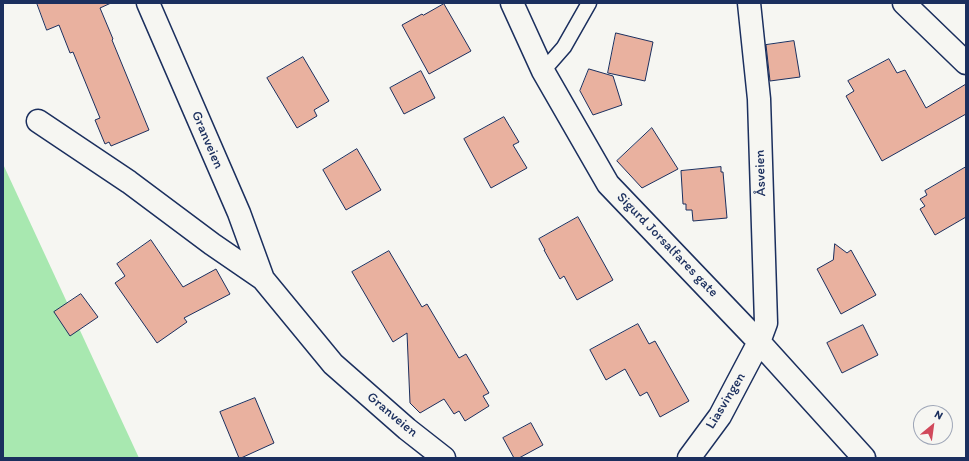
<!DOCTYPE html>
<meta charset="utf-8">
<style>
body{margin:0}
#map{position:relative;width:969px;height:461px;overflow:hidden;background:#f6f6f2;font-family:Itim,sans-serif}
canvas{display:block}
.frame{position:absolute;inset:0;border:4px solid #1b2f5e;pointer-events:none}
.north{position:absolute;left:913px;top:405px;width:40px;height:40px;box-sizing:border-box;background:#f6f6f2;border:1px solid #9ea6b7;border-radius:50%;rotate:29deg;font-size:11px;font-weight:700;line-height:16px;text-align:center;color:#1b2f5e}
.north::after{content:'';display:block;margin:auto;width:14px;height:18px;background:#d1495b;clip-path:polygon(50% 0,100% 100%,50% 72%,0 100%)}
</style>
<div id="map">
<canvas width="969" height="461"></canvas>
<div class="frame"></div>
<div class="north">N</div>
</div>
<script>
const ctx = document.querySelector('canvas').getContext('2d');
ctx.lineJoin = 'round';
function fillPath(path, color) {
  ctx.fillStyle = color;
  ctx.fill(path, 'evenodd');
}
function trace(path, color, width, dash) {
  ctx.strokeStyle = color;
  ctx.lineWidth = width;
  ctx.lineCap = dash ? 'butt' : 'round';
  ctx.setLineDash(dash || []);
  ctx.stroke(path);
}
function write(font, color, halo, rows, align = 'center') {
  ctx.font = font + ' Itim,sans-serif';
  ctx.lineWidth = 3.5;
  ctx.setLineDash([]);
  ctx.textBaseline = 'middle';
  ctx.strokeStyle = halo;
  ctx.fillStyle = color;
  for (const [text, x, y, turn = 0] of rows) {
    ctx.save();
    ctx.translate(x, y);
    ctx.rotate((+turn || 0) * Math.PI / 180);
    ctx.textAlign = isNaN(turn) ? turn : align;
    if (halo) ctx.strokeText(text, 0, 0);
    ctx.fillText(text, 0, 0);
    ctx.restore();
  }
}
const green = new Path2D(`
 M3,164L139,458H3Z`);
const building = new Path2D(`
 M37,3H111L100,8L113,39L112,40L149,130L111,146L109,142L105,144L95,120L100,118L73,52L70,53L59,25L47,30Z
 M444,4L471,51L429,74L402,25L422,14L423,15Z
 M616,33L653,42L645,81L608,73Z
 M794,41L800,77L770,81L766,45Z
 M303,57L329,101L314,110L317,116L297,128L267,78Z
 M889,59L897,73L905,70L926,108L966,84V114L882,161L846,96L854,91L848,81Z
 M589,69L613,76L622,105L593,115L580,91Z
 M421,71L435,98L404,114L390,88Z
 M504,117L519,142L513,145L527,168L491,188L464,139Z
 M652,128L678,169L642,188L617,161Z
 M357,149L381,190L346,210L323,170Z
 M721,167V172H723L727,218L693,221L692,210H686V204H683L681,171Z
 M966,167V217L935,235L920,209L925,206L920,199L927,195L925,191Z
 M578,217L613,280L577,300L564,276L560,279L544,250H545L539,239Z
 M151,240L183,287L216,269L230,294L184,318L187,322L157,343L115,283L125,276L117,264Z
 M835,244L847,253L851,250L876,295L841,314L817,269L833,260Z
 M389,251L422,307L427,304L459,358L466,354L489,393L483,396L489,406L465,421L459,411L454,414L444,399L420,413L410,403L407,333L393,342L352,272Z
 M81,294L98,317L70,336L54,312Z
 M638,324L649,344L655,341L689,401L660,417L647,392L640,396L625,369L606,380L590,350Z
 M863,325L878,355L842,373L827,343Z
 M255,398L274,443L241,458H239L220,412Z
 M531,423L543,445L519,458H514L503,438Z`);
const service = new Path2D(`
 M543,71L564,47L589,3`);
const minor = new Path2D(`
 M148,3L239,213L263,279L333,364L407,429L444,458
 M512,3L543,71L608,184L759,342L864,458
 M904,3L966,63
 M38,121L129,182L212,244L263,279
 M689,458L720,416L759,342L766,323L759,99L749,3`);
const streetNames = [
 ["Granveien",207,140,67],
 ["Åsveien",761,173,-92],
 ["Sigurd Jorsalfares gate",667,245,46],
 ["Liasvingen",726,401,-59],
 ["Granveien",392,415,40]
];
fillPath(green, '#a8e8b0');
fillPath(building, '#e9b19f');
trace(building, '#1b2f5e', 1);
trace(service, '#1b2f5e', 17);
trace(minor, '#1b2f5e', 25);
trace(service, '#f6f6f2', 14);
trace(minor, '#f6f6f2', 22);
write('14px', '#1b2f5e', '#f6f6f2', streetNames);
</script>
